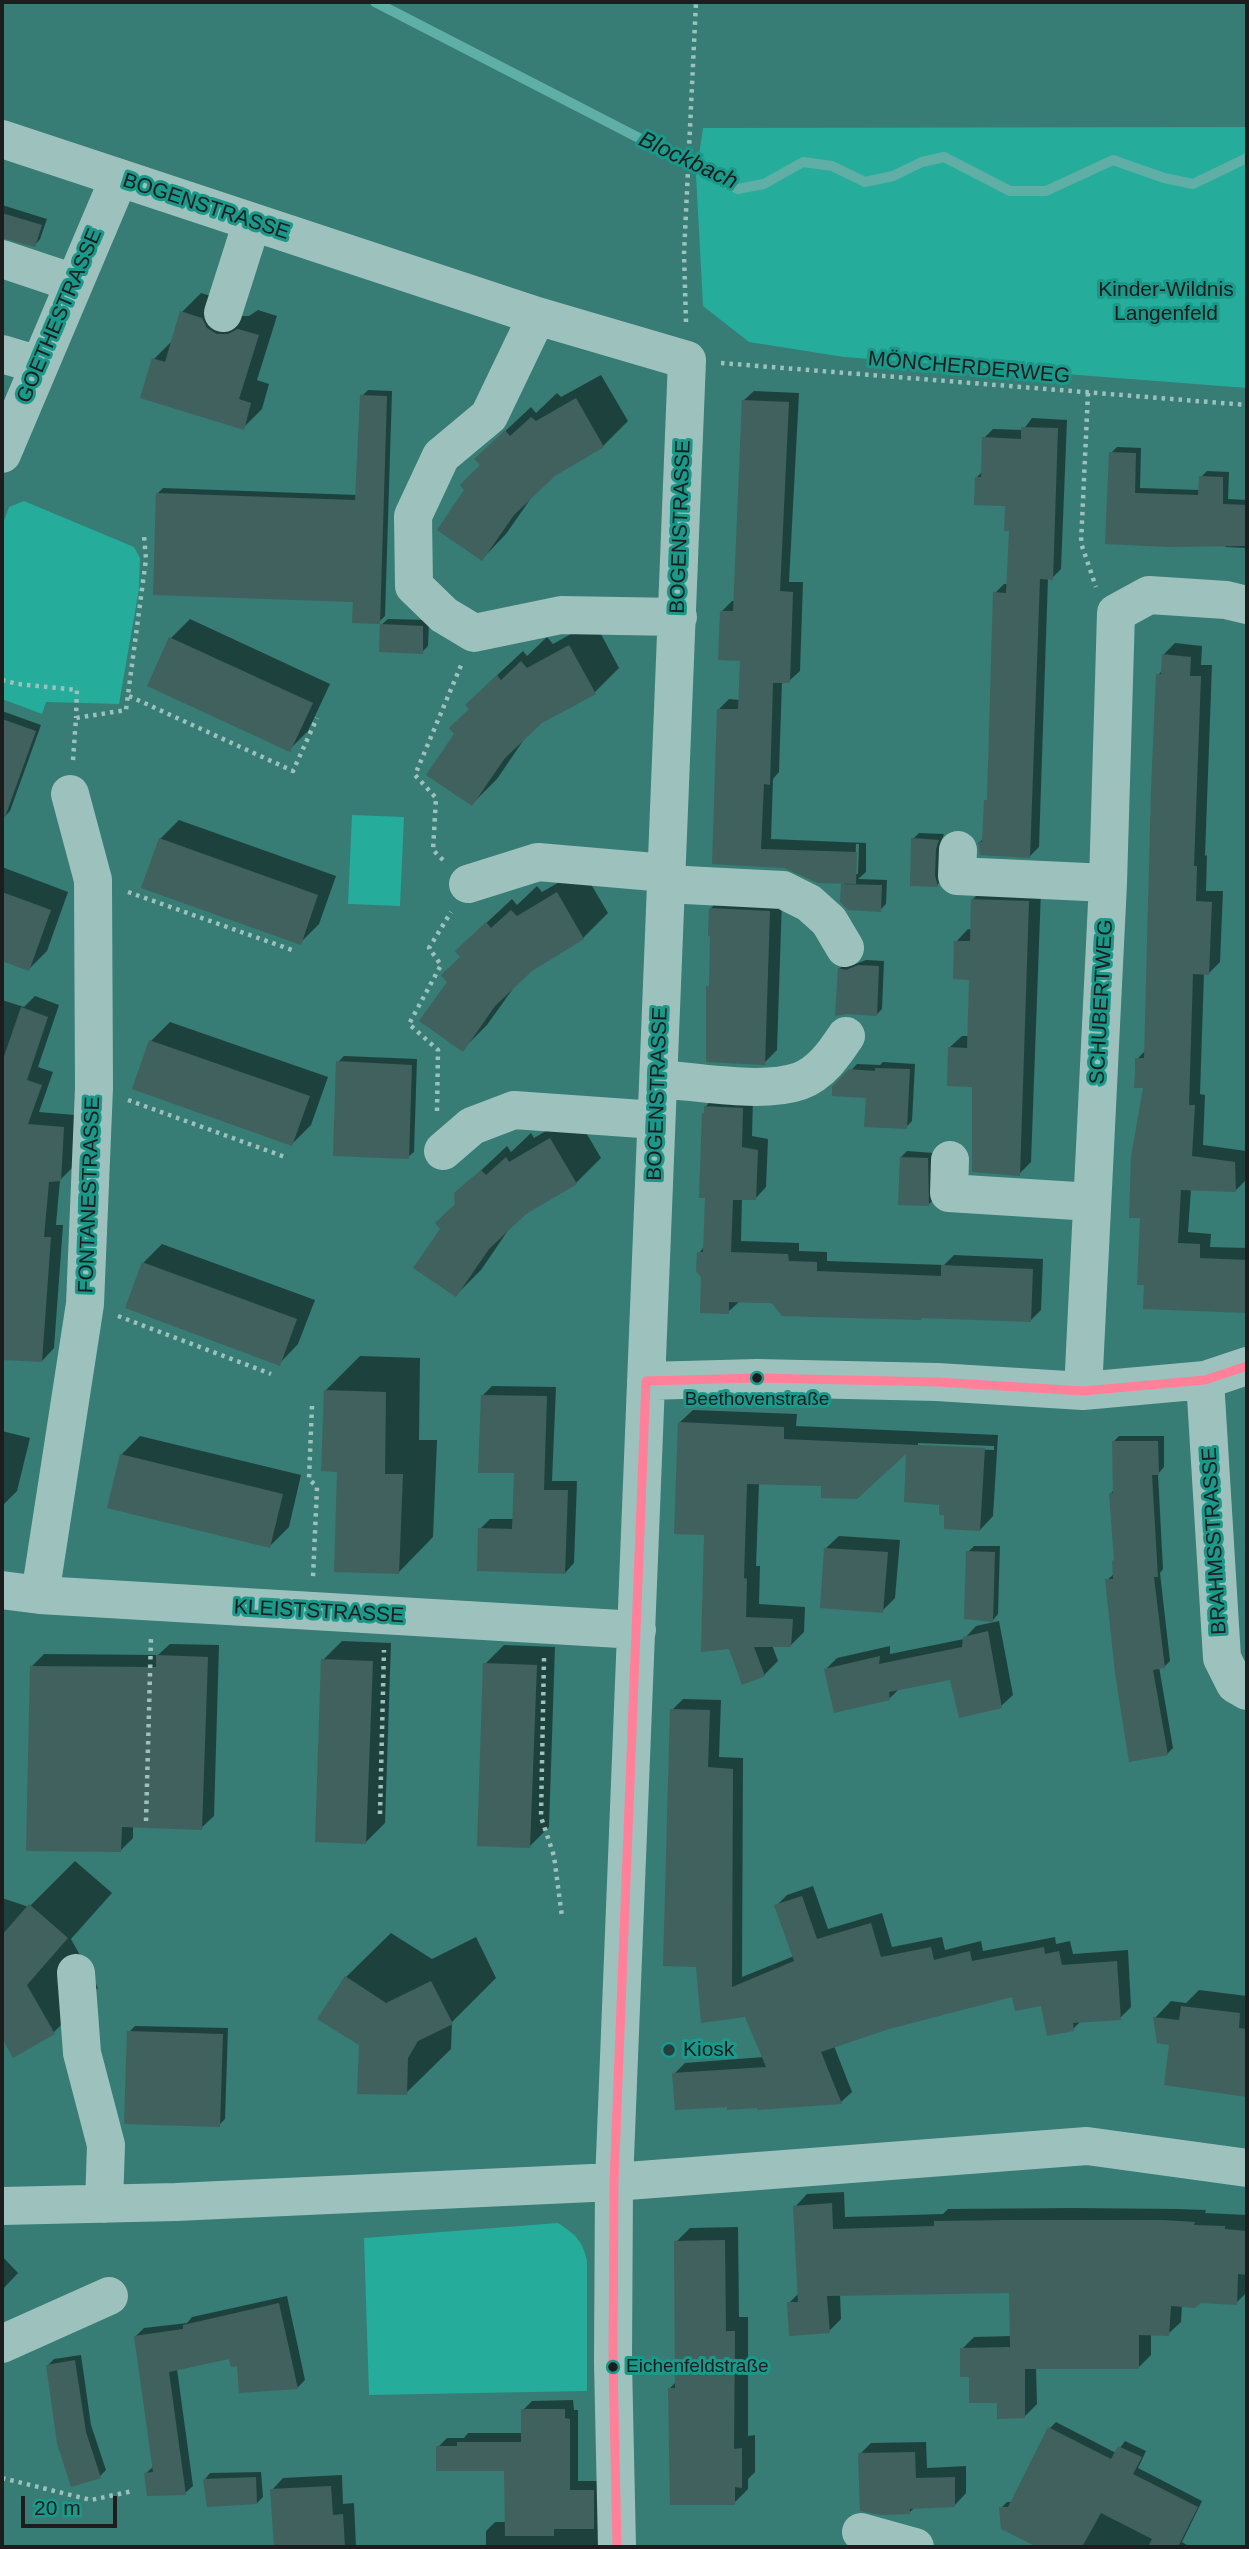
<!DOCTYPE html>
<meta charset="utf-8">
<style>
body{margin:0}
#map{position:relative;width:1249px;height:2549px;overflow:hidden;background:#377c75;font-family:Helvetica,sans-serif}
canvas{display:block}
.frame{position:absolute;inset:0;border:4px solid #1d1d1d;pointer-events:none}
.scale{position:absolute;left:21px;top:2496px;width:96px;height:32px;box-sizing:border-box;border:4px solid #1d1d1d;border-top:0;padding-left:9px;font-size:21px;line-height:24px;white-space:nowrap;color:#1d1d1d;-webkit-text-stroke:5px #1a998b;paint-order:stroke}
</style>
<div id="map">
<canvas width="1249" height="2549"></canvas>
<div class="frame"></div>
<div class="scale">20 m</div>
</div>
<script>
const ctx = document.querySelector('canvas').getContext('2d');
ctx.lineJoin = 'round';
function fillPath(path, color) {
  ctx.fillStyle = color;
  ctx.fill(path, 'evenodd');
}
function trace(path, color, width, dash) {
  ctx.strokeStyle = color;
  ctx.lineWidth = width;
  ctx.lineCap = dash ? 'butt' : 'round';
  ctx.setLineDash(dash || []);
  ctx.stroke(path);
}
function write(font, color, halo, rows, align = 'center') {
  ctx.font = font + ' Helvetica,sans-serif';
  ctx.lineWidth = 6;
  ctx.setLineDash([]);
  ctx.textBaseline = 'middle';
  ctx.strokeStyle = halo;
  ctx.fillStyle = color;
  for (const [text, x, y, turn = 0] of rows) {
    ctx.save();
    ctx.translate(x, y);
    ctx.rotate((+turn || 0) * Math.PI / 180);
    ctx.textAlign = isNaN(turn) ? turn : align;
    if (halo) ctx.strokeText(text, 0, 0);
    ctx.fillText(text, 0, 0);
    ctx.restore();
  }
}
const green = new Path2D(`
 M1247,127V388L844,357L749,342L703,306L696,175L703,128Z
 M24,501L134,547L140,558L139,589L119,704L46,702L42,714L2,699V526L9,507Z
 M352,815L404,817L400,906L348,904Z
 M558,2223C575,2234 583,2241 587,2261V2391L369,2395L364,2238Z`);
const shadow = new Path2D(`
 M2,205L47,219L40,239L35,245L2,236Z
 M201,293L221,299L237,316H249L258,310L277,316L257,380L269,384L262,409L243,428L154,359L174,339L182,312Z
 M601,375L628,421L603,446L554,474L536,491L506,534L482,559V465L501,435L531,407L536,413L557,393L561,397Z
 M368,390L392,391L385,616L379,622L355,600L157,494L163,488L357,495L362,396Z
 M754,391L799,393L789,582H803L800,671L789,681H782L779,772L773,779L771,839L866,843V872L858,879L887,880L886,904L880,910L842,885L846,882L785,866L713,863L719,709L729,699L740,700L742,659L722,611L732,601H736L743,401ZM856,844H859L858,874H855Z
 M1032,418L1067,420L1061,569L1052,578H1048L1039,847L1030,856L980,842L984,838L986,801L988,798L995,593L1004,584H1008L1011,529L1007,504L976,478L983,471L984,438L993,429L1023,430Z
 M1117,447L1141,448L1140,488L1200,490L1201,477L1207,471L1229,472L1228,499L1247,500V548L1225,547L1226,544L1107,542L1111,453Z
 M190,619L330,684L308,731L289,750L149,685L171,638Z
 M388,619L429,620L428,646L422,652L382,624Z
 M594,621L619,668L594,693L541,722L527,735L497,779L472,804L457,734L471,709L492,680L523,651L527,656L547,637L553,644Z
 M1175,643L1202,646L1201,665H1212L1205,856L1207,855L1206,891H1223L1220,962L1209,973H1204L1200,1094L1205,1095L1203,1145L1246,1151L1247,1179L1236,1190L1191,1189L1188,1232L1211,1234L1210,1247L1247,1248V1311L1145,1307V1086L1137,1059L1146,1050L1158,675L1163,670V655Z
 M2,711L41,725L10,811L4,817L2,816Z
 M179,820L336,876L319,924L300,943L160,839Z
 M919,833L944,834L941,842L943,879L937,885L913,839Z
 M2,867L68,892L47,951L29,969L2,959Z
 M582,869L608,913L583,938L531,970L517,983L487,1025L462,1050L449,982L482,927L512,899L517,905L537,886L542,892Z
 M985,887L1041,890L1031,1162L1019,1174L973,1085L949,1048L962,1036H969L971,978L956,942L968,929L972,930L973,899Z
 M723,896L782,899L777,1050L764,1063L708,987L710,984V909Z
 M866,960L884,961L882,1009L876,1015L839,969L845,963L853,965Z
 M35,996L59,1005L38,1067L53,1072L39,1112L75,1115L73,1167L60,1180L56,1225H63L54,1348L42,1361L2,1359V1000L24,1007Z
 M170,1022L328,1077L311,1125L292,1144L151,1041Z
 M344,1056L417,1059L414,1152L408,1157L338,1062Z
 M883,1062L915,1064L912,1121L906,1127L868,1096L834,1088L857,1064L880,1065Z
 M717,1095L753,1098L752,1136L768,1139L766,1187L755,1199L742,1198L741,1241L799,1243V1251L827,1252V1261L944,1265L954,1255L1043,1259L1041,1310L1030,1321L740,1301L728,1312L703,1276L699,1253L705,1246L706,1106Z
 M575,1114L601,1158L576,1183L525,1213L511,1226L481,1270L456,1295V1194L507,1146L511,1152L531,1133L534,1138Z
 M907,1151L934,1153V1199L928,1205L901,1157Z
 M162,1244L315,1300L298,1344L279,1364L143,1263Z
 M360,1356L420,1358L419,1440H437L433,1537L399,1572L339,1470L325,1391Z
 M492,1386L556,1387L552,1481H577L574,1563L565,1573L480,1529L490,1519H514L516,1472L482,1396Z
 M693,1410L797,1414L796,1426L998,1435L993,1516L980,1530L946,1513L908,1450L823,1485L759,1483L756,1566H760L759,1604L805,1607L804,1632L791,1645H772L778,1661L764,1675L706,1533L679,1423ZM918,1443L994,1446V1450L918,1447Z
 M2,1431L30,1438L17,1491L2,1506Z
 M140,1436L301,1475L289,1527L270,1546L121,1455Z
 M1119,1436H1164V1467L1158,1474L1163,1569L1160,1573L1170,1661L1164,1667H1159L1173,1748L1167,1754L1107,1580L1114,1574L1116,1559L1111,1493L1114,1490L1113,1442Z
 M839,1536L900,1540L895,1598L882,1611L826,1548Z
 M974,1546H1000L998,1614L993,1620L968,1552Z
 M999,1621L1013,1695L1001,1706L952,1678L900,1688L890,1698L826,1669L837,1658L890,1646V1654L964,1639L976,1626Z
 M342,1641L391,1643L385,1823L366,1842L323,1660Z
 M170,1644L219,1645L214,1816L201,1828L133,1826V1838L121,1850L32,1666L44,1654L158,1655Z
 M504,1645L555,1647L549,1827L530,1846L485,1664Z
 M683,1699L721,1700L719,1757L743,1758L742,1977L794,1956L776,1906L787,1895L813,1886L828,1929L882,1913L892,1947L942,1937L945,1950L981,1941L983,1951L1055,1937L1056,1944L1070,1941L1073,1954L1128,1950L1131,2007L1120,2018L1082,2020L1073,2029L1042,2004L1013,1995L888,2027L834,2046L852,2092L841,2102L728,2105L674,2074L685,2063L764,2057L746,2015L703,2021L672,1710Z
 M75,1861L112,1893L71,1939L98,1988L54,2032L14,2055L2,2034V1898L29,1907Z
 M391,1933L432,1959L476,1937L496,1978L452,2022L451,2049L406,2093L361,2044L346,1977Z
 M1199,1990L1247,1996V2094L1166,2084L1171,2043L1155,2018L1171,2001L1186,2003Z
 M135,2026L228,2028L225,2119L219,2125L129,2032Z
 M844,2192L845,2217L943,2214L948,2209L1073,2208L1177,2209L1206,2210L1205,2213L1247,2215V2292L1236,2303L1200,2302L1182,2305L1181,2322L1168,2334H1151V2355L1139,2367H1036L1037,2404L1024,2417L999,2401L962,2349L974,2337L1012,2336L1010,2291L840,2294L841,2319L829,2331L789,2303L799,2293L795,2207L807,2194Z
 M738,2227L739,2317H748V2436L755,2435V2472L748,2479V2489L734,2503L669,2389L676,2382V2242L690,2228Z
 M2,2256L18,2273L2,2290Z
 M287,2296L305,2380L298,2387L239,2364L230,2357L177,2369L193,2486L185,2493L145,2474L154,2466L136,2336L144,2328L187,2323L192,2317Z
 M81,2355L91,2425L106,2470L100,2476L48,2365L54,2359Z
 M573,2400L574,2410H578V2481H602L603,2547H486V2531L495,2522H507L505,2469L438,2447L447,2438H464L468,2433H523V2410L532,2401Z
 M1056,2422L1116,2453L1125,2441L1146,2451L1138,2468L1202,2501L1182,2542L1190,2547H1043L1003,2527L1001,2508L1007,2502H1012L1050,2428Z
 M926,2442L927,2468L966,2466V2493L955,2505L915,2507L909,2513L860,2454L871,2443Z
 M261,2472L263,2497L257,2503L205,2479L210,2473Z
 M342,2475L343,2504L354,2503L356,2547H276L272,2490L283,2478Z`);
const stream = new Path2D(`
 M375,2L738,189L764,184L803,162L832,166L865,182L893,176L922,162L944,157L1010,191H1046L1113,160L1164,178L1193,184L1247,158`);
const building = new Path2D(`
 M2,213L42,225L35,247L2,238Z
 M180,311L202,318L207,328L217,334H228L238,329L259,335L239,399L251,403L244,430L140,398L152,358L165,362Z
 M360,395L387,396L380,624L352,623L353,602L153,595L156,493L355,500Z
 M576,398L604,447L555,476L514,515L482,561L437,530L464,490L460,485L480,465L474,459L497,438L505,430L510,436L531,417L536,421Z
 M742,400L789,402L780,591L793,592L790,683H773L770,785L764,784L761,849L857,852L856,884L818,883L784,868L712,864L717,709H738L740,661L718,660L720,611H733Z
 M1021,427L1058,428L1053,580L1040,579L1030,858L980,855L978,842H982L984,800H987L993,592L1006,593L1009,531H1004L1005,506L974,505L975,477H981L982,437L1021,439Z
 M1109,452L1136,453L1135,493L1198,495L1199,476L1223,477V504L1247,505V546L1167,547L1105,544Z
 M380,624L423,626V654L379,652Z
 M169,637L313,703L290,752L147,686Z
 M569,645L596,694L542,723L505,758L472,806L426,775L454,734L449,728L469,709L465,705L497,675L501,680L521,661L527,668Z
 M1162,654L1191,657L1190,676H1201L1194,866H1197L1196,901L1212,902L1209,975L1193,974L1189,1105H1195L1192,1156L1235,1162L1236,1192L1181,1190L1178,1243L1200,1244V1258L1247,1260V1313L1143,1309L1144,1285H1137L1140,1218H1129L1131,1157L1143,1088H1134L1135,1072V1058H1144L1151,790L1156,674H1161Z
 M2,719L36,731L5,817H2Z
 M159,838L318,895L301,945L141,888Z
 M911,838L939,840L936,849L935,875L938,887L910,886Z
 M841,884L882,885L881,912L848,910L840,902Z
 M2,892L51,910L29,971L2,961Z
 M557,892L584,939L532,971L495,1006L463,1052L419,1021L447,982L441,975L460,957L455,951L486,922L491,928L511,910L517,916Z
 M971,899L1029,901L1020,1176L972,1172V1087L947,1086L948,1047L967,1048L969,980L953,979L954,941H970Z
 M709,908L770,911L765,1065L706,1062V986H709L710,936H708Z
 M858,965L879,966L877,1016L847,1014L835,1016L838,968L846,970Z
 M21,1007L48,1017L27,1080L42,1085L28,1124L64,1127L61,1181L49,1182L44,1237H51L42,1362L2,1360V1062Z
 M149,1040L310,1096L292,1146L132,1089Z
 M336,1061L412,1065L409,1159L333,1156Z
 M875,1068L910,1069L907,1129L864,1127L866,1098L832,1096V1087L849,1069L875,1071Z
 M704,1106L743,1108L742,1147L758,1150L756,1200H733L731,1252L788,1254L789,1261L817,1262V1271L941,1276V1265L1033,1269L1031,1322L922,1318L921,1320L782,1316L772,1303H758L729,1302V1314L700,1313L701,1277L696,1271L697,1252H703L705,1198H699L702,1113H704Z
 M550,1138L577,1184L526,1214L489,1249L456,1297L413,1268L440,1229L435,1223L455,1204L454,1193L481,1170L486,1175L506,1157L509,1162Z
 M900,1157L928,1158L929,1206L898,1205Z
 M142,1262L297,1319L280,1366L125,1308Z
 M324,1390L386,1392L385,1474H403L399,1574L334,1572L337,1472L321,1471Z
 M481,1395L547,1396L544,1490H568L565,1574L477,1571L478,1528L512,1529L514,1473H478Z
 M678,1422L784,1427V1439L985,1448L980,1531L944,1529V1515H939V1505L904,1502L906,1454L857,1499L821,1498V1486L747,1484L744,1578L747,1579L746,1617L793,1619L791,1647H754L765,1676L742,1685L729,1649L701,1652L704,1535L674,1534Z
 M1112,1441H1158L1159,1475H1152L1158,1577H1154L1165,1668L1153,1670L1168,1755L1129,1762L1115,1673L1105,1579H1113L1112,1561L1114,1560L1109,1493H1113Z
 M120,1454L283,1494L270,1548L107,1508Z
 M824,1548L888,1552L883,1613L820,1608Z
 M966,1551L995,1552L993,1622L964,1619Z
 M988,1631L1002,1708L959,1718L950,1680L889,1692L890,1700L834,1713L824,1669L880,1656L879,1664L962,1647L963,1637Z
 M156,1655L208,1657L202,1830L122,1827L121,1852L26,1851L30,1666L156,1667Z
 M321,1659L373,1661L366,1844L315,1842Z
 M483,1663L537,1665L530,1848L477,1846Z
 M670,1709L710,1710L708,1767L733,1769L732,1987L794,1961L774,1905L802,1896L817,1939L871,1923L881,1957L931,1947L934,1960L970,1951L972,1961L1044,1947L1045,1954L1059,1951L1062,1965L1117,1961L1121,2020L1073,2023L1074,2031L1047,2036L1041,2006L1015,2011L1012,1997L889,2029L821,2052L842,2104L757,2110V2108L727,2110V2107L675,2110L672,2073L766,2067L745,2017L701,2023L696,1967L663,1966Z
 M29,1904L68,1938L27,1985L55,2034L13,2058L2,2038V1935Z
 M345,1976L386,2003L431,1981L453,2024L418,2041L408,2058L407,2095L357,2094L359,2045L317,2019Z
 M1181,2006L1240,2013L1239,2028L1247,2029V2097L1164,2085L1169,2045L1157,2043L1153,2017L1179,2020Z
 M127,2031L223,2034L220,2127L124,2124Z
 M832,2203L833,2229L934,2226V2221L1007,2220H1164L1195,2222L1194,2225L1225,2226V2229L1247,2231V2275L1238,2274L1237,2305L1201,2303L1195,2308L1171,2306L1169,2336L1139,2335V2369H1025V2418L997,2419V2403H969V2377H960V2348L1010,2347L1009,2293L827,2296L830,2333L789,2336L787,2302H798L793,2206Z
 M725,2240L726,2331H735L734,2449L742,2448V2488L735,2487V2505H670L668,2388H675L674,2241Z
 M279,2303L298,2389L239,2393L237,2366L231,2367L229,2359L169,2372L186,2495L147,2496L144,2473L153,2472L134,2336L183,2329V2325Z
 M75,2360L86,2432L101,2478L71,2487L57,2443L46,2365Z
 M521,2409H565V2418L570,2419V2490H594V2529H554V2536H505L504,2471H436V2446H457V2442H521Z
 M1048,2427L1111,2459L1118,2446L1142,2457L1133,2474L1198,2507L1178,2547H1148L1152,2539L1101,2513L1082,2547H1037L1001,2529L999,2507H1008Z
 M915,2452L916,2478L955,2477V2507L910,2509V2514L881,2515L860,2511L858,2453Z
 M256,2477L257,2504L207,2507L203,2479Z
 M331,2486L333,2515L343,2514L345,2547H274L270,2489Z`);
const path = new Path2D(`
 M686,322L684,254L696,2
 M721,363L1247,405
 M1088,393L1081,543L1096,587
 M2,680L18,684L77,690L76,718
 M129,696L293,771L317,718
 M73,760L76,718L126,710L146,559L144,536
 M443,860L433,850L436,798L415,775L462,663
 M128,892L295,951
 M128,1100L285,1157
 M437,1111L438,1050L409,1024L441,965L429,948L451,912
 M118,1316L271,1374
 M312,1406L309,1479L317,1487L313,1577
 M544,1658L541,1817L554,1856L562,1917
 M380,1814L384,1650
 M146,1821L151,1637
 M2,2478L91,2500L133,2491`);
const minor = new Path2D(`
 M2,139L537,316L687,360L614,2182L613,2362L617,2547
 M2,259L74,283
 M223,313L252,222
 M537,316L489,416L441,456L413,516L414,586L444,615L474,633L561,615L678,617
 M2,354L39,365
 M2,454L119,178
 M958,850L957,876L1108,883
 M468,884L538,862L666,873
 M666,884L783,890L809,903L829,921L845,948
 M659,1079C699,1082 763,1094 800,1081C821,1073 834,1054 846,1036
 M443,1151L472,1126L514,1110L656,1120
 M950,1160L949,1193L1092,1202
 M1205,1380L1222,1658L1235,1684L1247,1691
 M646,1381L757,1378L937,1382L1083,1391L1205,1380L1247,1366
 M1083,1391L1108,883L1116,613L1149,595L1226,600L1247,605
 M2,1590L40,1595L637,1630
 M40,1595L85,1304L94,1088L93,880L70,794
 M76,1973L82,2053L106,2145L104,2204
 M2,2206L176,2202L614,2182L1087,2146L1247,2168
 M2,2344L109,2296
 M861,2532L915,2547`);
const bus1 = new Path2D(`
 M646,1381L757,1378L937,1382L1083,1391L1205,1380L1247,1366
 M617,2547L613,2362L614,2182L646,1381`);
const markers = [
 [757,1378,6,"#1d1d1d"],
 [669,2050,7,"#263e3c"],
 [613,2367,6,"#1d1d1d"]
];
const busNames = [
 ["Beethovenstraße",757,1400],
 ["Eichenfeldstraße",626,2367,"left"]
];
const streetNames = [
 ["BOGENSTRASSE",206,207,18],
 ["GOETHESTRASSE",60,316,-67],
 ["MÖNCHERDERWEG",969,368,5],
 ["BOGENSTRASSE",681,527,-88],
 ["SCHUBERTWEG",1102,1002,-87],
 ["BOGENSTRASSE",658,1094,-88],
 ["FONTANESTRASSE",90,1195,-88],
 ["BRAHMSSTRASSE",1215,1541,-93],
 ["KLEISTSTRASSE",319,1612,3]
];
const parkNames = [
 ["Kinder-Wildnis",1166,290],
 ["Langenfeld",1166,314]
];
const poiNames = [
 ["Kiosk",683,2050]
];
const waterNames = [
 ["Blockbach",688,161,25]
];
fillPath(green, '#25ac9b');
fillPath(shadow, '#0007');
trace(stream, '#5fafa7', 10);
fillPath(building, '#40615d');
trace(path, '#9dc2bd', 4.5, [3.5, 5]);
trace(minor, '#9dc2bd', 38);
trace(bus1, '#ff8098', 9);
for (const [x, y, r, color] of markers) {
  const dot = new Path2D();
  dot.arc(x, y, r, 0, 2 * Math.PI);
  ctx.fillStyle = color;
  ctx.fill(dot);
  trace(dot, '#1a998b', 2.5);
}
write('19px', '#1d1d1d', '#1a998b', busNames);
write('21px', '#1d1d1d', '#1a998b', streetNames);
write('21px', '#1b1d1c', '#1a998b', parkNames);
write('21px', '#1d1d1d', '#1a998b', poiNames, 'left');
write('italic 23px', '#1a1c1c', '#1a998b', waterNames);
</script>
